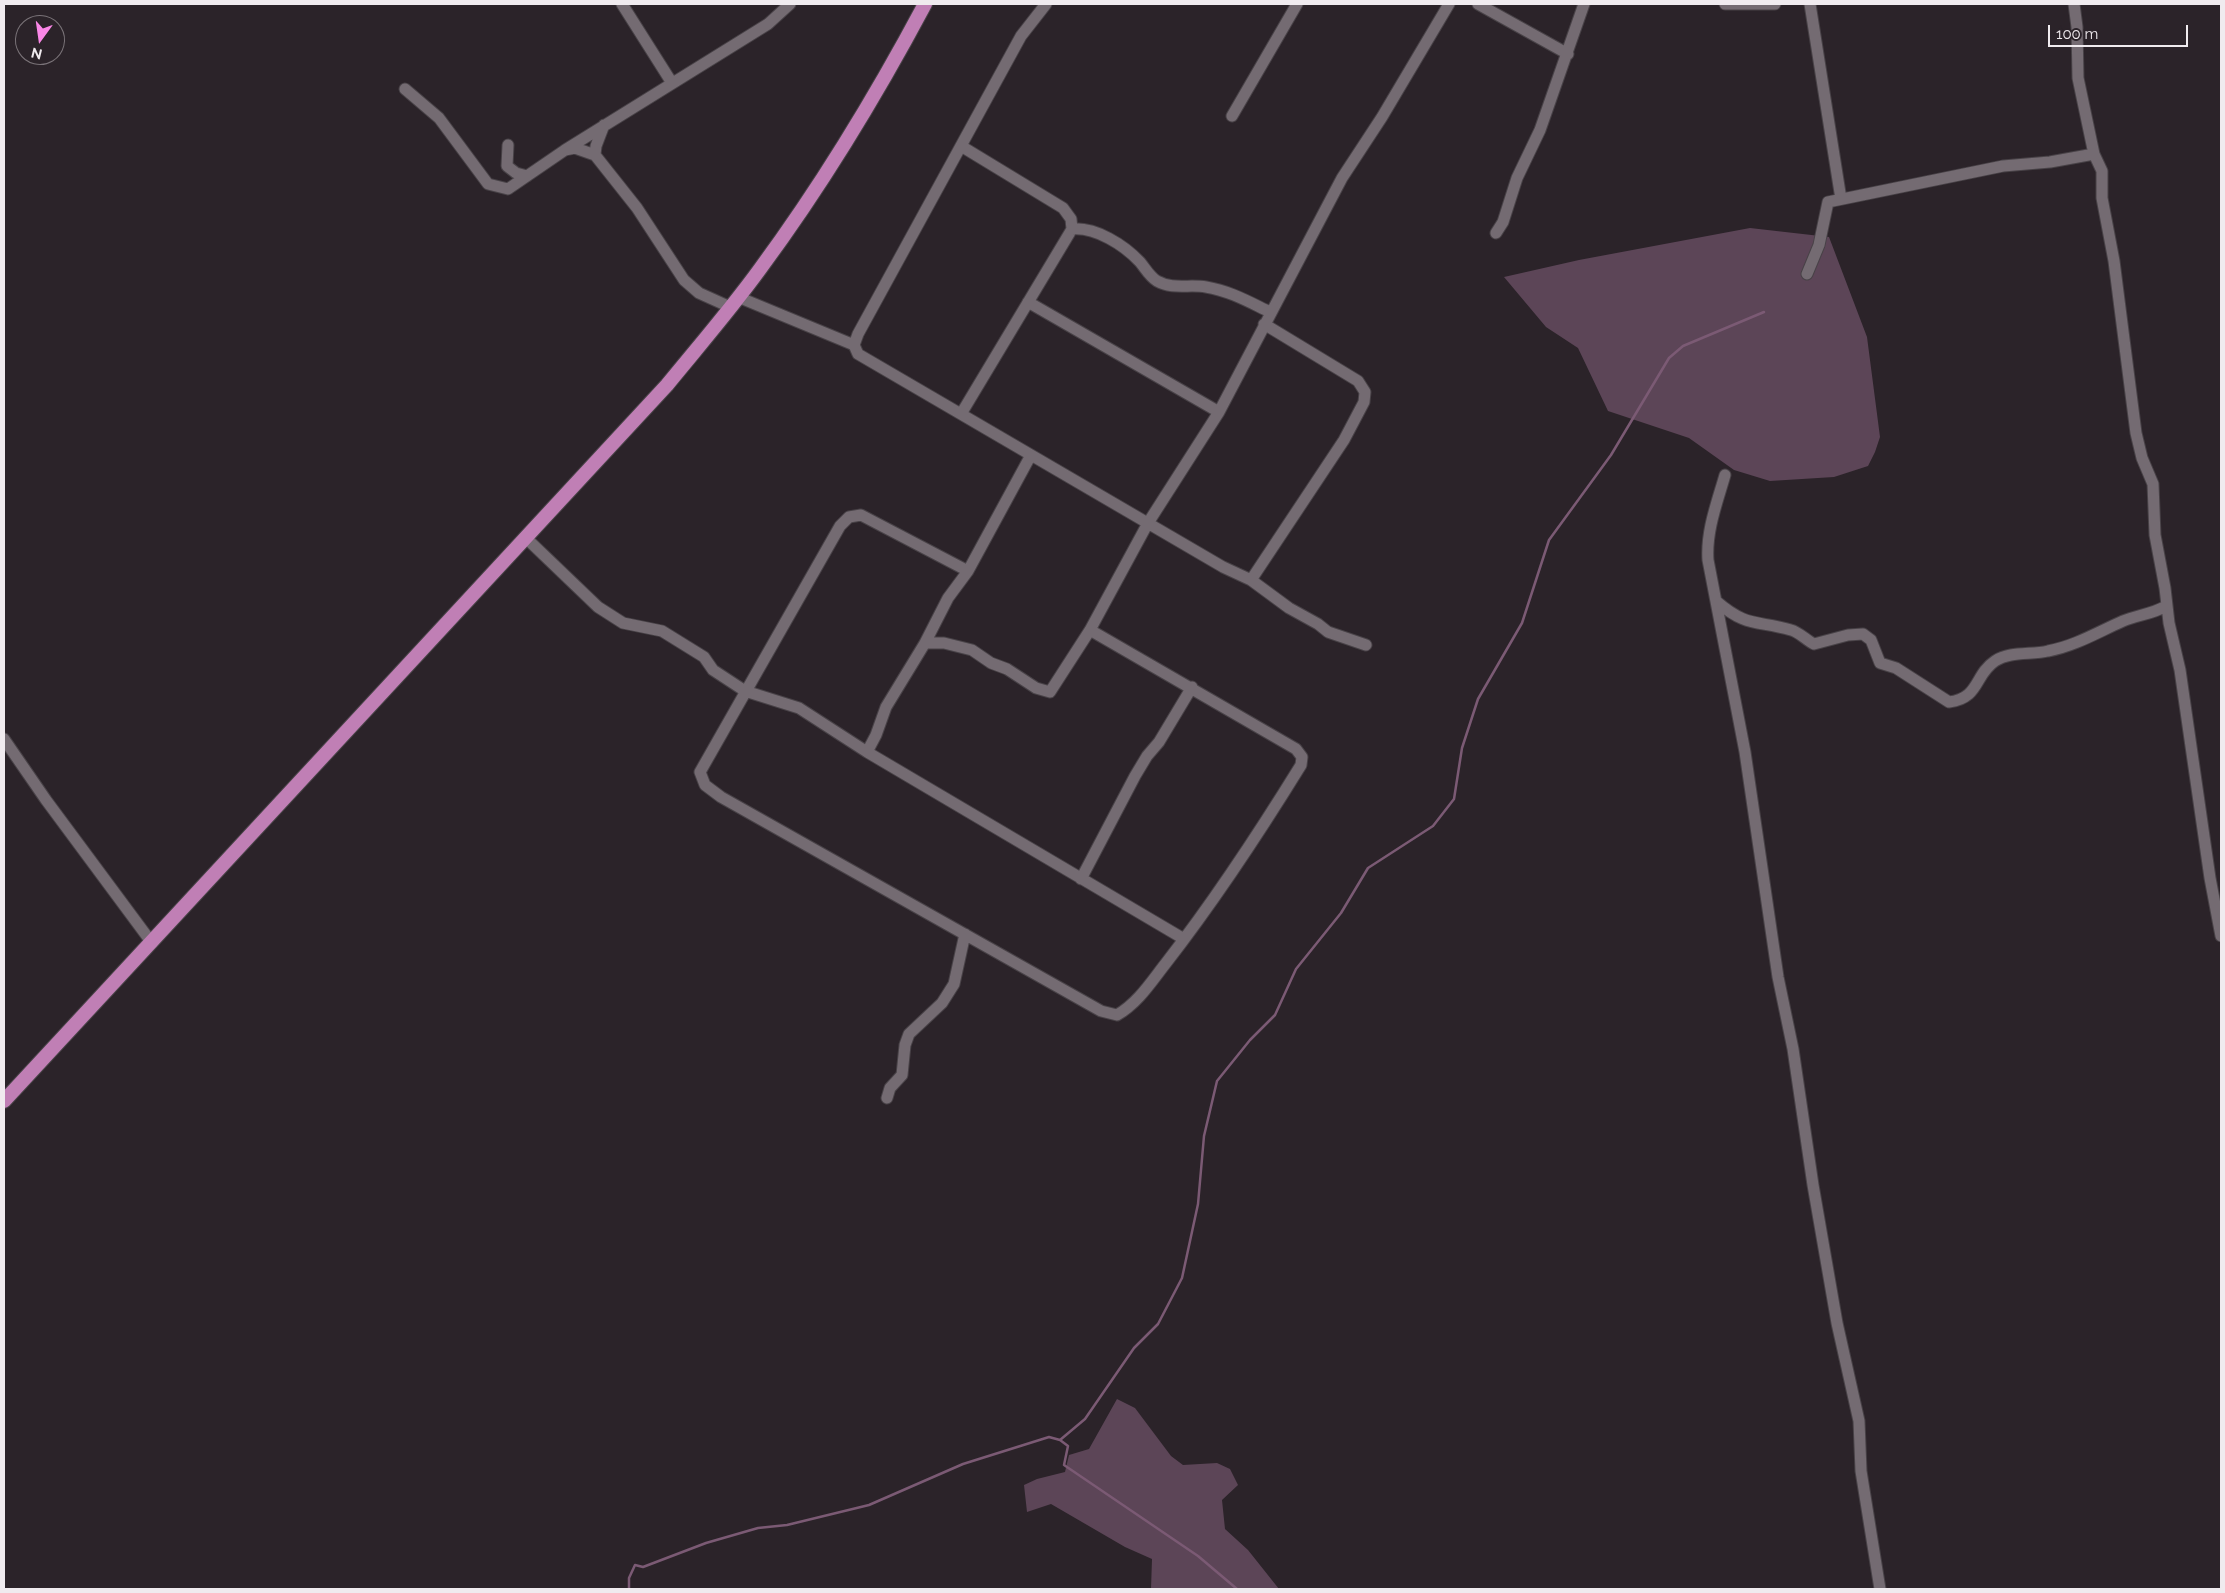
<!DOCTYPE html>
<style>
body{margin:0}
#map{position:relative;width:2225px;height:1593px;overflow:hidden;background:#2b2329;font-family:Raleway,sans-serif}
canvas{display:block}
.frame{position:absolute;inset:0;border:5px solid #f0ebef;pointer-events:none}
.north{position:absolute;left:15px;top:15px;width:50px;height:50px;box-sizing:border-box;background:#2b2329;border:1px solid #7a7378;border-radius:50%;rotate:194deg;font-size:14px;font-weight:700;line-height:20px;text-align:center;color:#f0ebef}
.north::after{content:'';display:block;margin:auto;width:18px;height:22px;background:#fa87e7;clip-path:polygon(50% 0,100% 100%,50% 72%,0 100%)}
.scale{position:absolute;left:2048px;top:25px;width:140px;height:22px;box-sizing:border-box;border:2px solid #f0ebef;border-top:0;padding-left:6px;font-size:15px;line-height:18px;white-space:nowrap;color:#f0ebef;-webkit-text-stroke:4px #2b2329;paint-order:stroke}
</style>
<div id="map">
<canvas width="2225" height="1593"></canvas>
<div class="frame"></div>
<div class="north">N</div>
<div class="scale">100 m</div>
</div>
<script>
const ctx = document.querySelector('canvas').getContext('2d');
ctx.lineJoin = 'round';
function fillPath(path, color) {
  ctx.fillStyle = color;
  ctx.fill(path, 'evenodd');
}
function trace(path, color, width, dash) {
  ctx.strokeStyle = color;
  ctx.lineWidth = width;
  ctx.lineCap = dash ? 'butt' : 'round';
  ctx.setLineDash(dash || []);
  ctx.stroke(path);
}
const green = new Path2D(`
 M1750,228L1829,237L1867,337L1880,437L1875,452L1868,466L1834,477L1770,481L1734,470L1689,438L1608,411L1578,348L1546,327L1504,277L1579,260Z
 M1117,1399L1135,1408L1171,1456L1183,1465L1217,1463L1230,1469L1238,1485L1222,1500L1225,1529L1248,1550L1279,1589H1151L1152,1559L1125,1547L1051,1504L1027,1512L1024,1485L1037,1479L1065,1472L1069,1455L1089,1449Z`);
const stream = new Path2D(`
 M1060,1440L1085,1419L1134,1348L1158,1324L1182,1278L1198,1204L1204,1136L1217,1081L1250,1040L1275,1015L1296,969L1341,913L1368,868L1433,826L1454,799L1462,748L1478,699L1522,623L1549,540L1611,455L1669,358L1683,346L1764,312
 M629,1589V1578L635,1565L643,1567L706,1543L758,1528L787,1525L869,1505L963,1464L1049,1437L1060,1440L1068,1446L1064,1465L1198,1556L1237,1589`);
const minor = new Path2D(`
 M622,4L672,83
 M1478,4L1568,54
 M1725,4H1775
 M1810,4L1841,199
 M2074,4L2077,27L2078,78L2094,154L2102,171V198L2114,261L2136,433L2142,458L2153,484L2155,535L2165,588L2169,623L2180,670L2210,878L2221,936
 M405,89L439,118L488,184L508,189L565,150L768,24L790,4
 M1232,116L1297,4
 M508,145L507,166L516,173L527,176
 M961,146L1063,208L1071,219L1072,229L961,414
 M565,150L575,148L595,155L637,208L684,280L699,293L730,307
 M595,155L596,146L604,125
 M1072,229C1096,227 1124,245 1140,262C1145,268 1150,277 1157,281C1173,290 1189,284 1206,287C1230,291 1249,302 1270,312
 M1496,233L1503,222L1517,178L1540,130L1584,4
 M1807,274L1819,245L1828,202L2003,166L2050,162L2094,154
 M738,297L854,345L858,354L1223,567L1251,580L1289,608L1318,624L1328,632L1366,645
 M1028,302L1219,412
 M854,345L858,334L1021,36L1046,4
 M1725,475C1717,503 1706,531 1708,560L1745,752L1778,977L1793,1049L1813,1185L1837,1323L1859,1421L1861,1471L1880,1589
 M525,537L598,607L623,623L662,631L704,657L713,670L745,691L799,708L867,752L1184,939
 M968,571L861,515L849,517L840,526L700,772L705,785L721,797L1101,1011L1117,1015C1138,1003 1151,982 1166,963C1215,900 1259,833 1301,765L1302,757L1296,749L1090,630
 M1251,580L1344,440L1364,402L1365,392L1358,381L1264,324
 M1716,601C1747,628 1757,620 1791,630C1799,632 1806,640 1814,644L1848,635L1863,634L1871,640L1880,663L1896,668L1949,702C1980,698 1974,675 1995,661C2010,651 2031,655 2048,651C2075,646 2098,632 2123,621C2137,615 2153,614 2166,606
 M925,643H944L972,650L991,663L1007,669L1036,688L1050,692L1090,630L1148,523L1219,412L1342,178L1382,117L1449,4
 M4,739L46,800L152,943
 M867,752L876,735L886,707L925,643L948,598L968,571L1031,455
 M1081,879L1135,776L1147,756L1159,742L1192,687
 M887,1098L890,1088L902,1075L905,1045L909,1034L942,1003L954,984L965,934`);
const major = new Path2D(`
 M4,1101L667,385C698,347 731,309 760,269C822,185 876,96 925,4`);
fillPath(green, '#5c4557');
trace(stream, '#7b5a74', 2.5);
trace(minor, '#484247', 13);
trace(major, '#484247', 16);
trace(minor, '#746b72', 11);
trace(major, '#c07fb5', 14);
</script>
